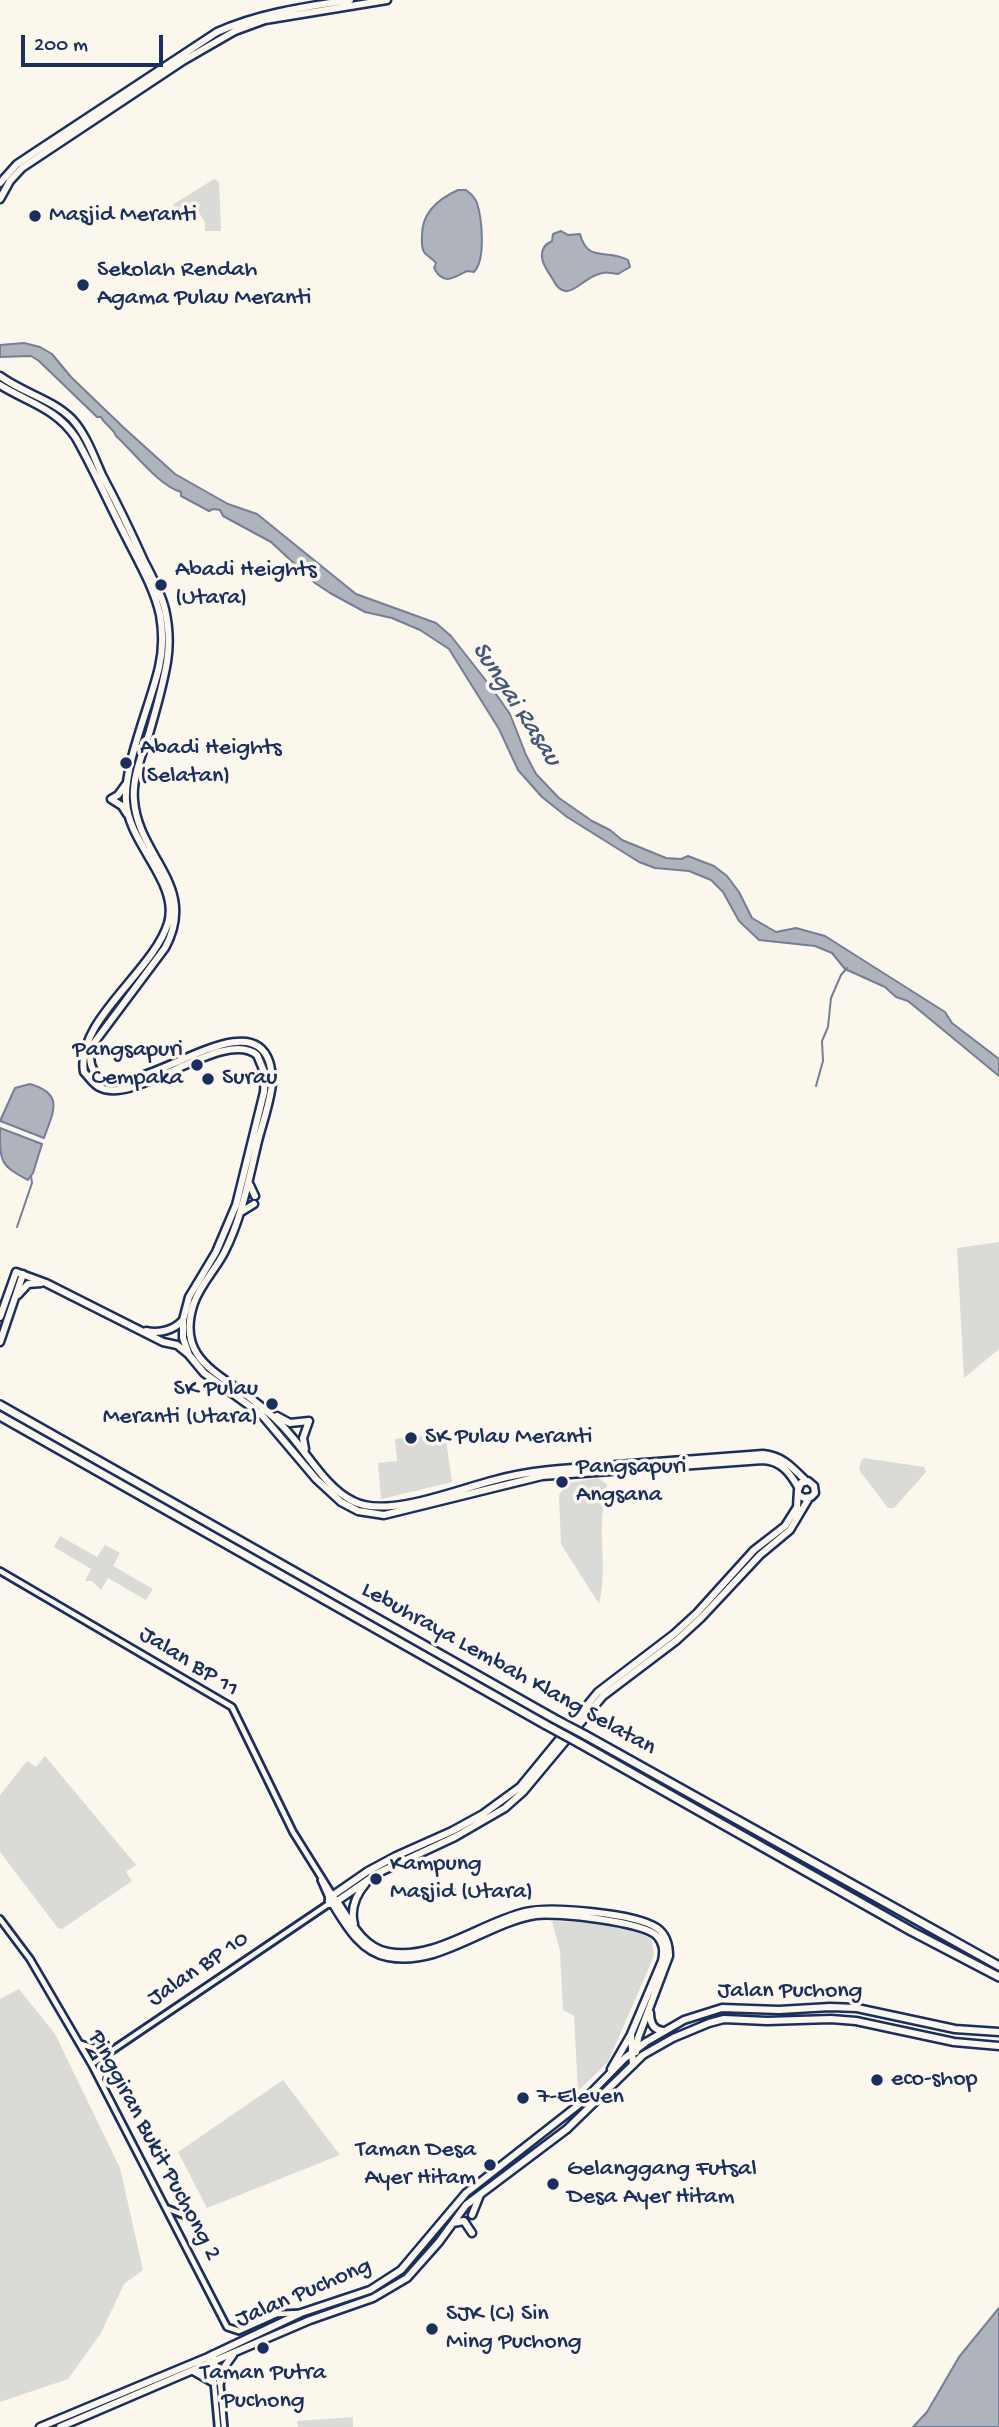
<!DOCTYPE html>
<style>
body{margin:0}
#map{position:relative;width:999px;height:2427px;overflow:hidden;background:#fbf7ec;font-family:"Gochi Hand",sans-serif}
canvas{display:block}
.scale{position:absolute;left:21px;top:35px;width:142px;height:32px;box-sizing:border-box;border:4px solid #1b2f5e;border-top:0;padding-left:9px;font-size:21px;line-height:24px;white-space:nowrap;color:#1b2f5e;-webkit-text-stroke:5px #fbf7ec;paint-order:stroke}
</style>
<div id="map">
<canvas width="999" height="2427"></canvas>
<div class="scale">200 m</div>
</div>
<script>
const ctx = document.querySelector('canvas').getContext('2d');
ctx.lineJoin = 'round';
function fillPath(path, color) {
  ctx.fillStyle = color;
  ctx.fill(path, 'evenodd');
}
function trace(path, color, width, dash) {
  ctx.strokeStyle = color;
  ctx.lineWidth = width;
  ctx.lineCap = dash ? 'butt' : 'round';
  ctx.setLineDash(dash || []);
  ctx.stroke(path);
}
function write(font, color, halo, rows, align = 'center') {
  ctx.font = font + ' "Gochi Hand",sans-serif';
  ctx.lineWidth = 7;
  ctx.setLineDash([]);
  ctx.textBaseline = 'middle';
  ctx.strokeStyle = halo;
  ctx.fillStyle = color;
  for (const [text, x, y, turn = 0] of rows) {
    ctx.save();
    ctx.translate(x, y);
    ctx.rotate((+turn || 0) * Math.PI / 180);
    ctx.textAlign = isNaN(turn) ? turn : align;
    if (halo) ctx.strokeText(text, 0, 0);
    ctx.fillText(text, 0, 0);
    ctx.restore();
  }
}
const green = new Path2D(`
 M214,179L219,182L221,231H205V222L196,208L179,217L173,207L174,204Z
 M999,1242V1349L964,1378L957,1248Z
 M445,1434L452,1482L381,1499L378,1463L397,1461L395,1439Z
 M864,1458L924,1467L926,1472L894,1508H888L859,1470L861,1461Z
 M598,1478L607,1484C607,1497 602,1509 602,1522C601,1550 606,1577 599,1604L561,1544L559,1495L568,1483Z
 M60,1536L97,1557L105,1545L120,1553L113,1566L153,1589L146,1600L108,1578L101,1590L92,1581H85L91,1569L54,1547Z
 M45,1756L136,1865L126,1872L132,1881L62,1929L58,1928L0,1852V1795L27,1761L36,1767Z
 M552,1921C581,1922 629,1923 652,1940L654,1956L608,2062L578,2091L574,2016L563,2010L560,1951Z
 M19,1989L55,2034L120,2168L143,2270L124,2284L101,2333L68,2379L0,2402V1999Z
 M283,2080L340,2155L207,2208L178,2152Z
 M353,2417V2427H298L297,2421Z`);
const water = new Path2D(`
 M458,190H466C470,193 475,197 477,203C482,219 486,260 474,272L467,271C452,279 443,285 434,268L436,263C433,259 427,256 424,252C421,247 422,240 422,235C422,212 438,199 458,190Z
 M561,231L568,235L580,234C588,264 607,248 628,260L630,267L618,274C609,273 604,271 596,275C578,282 566,306 552,278C548,272 543,265 542,258C541,250 545,244 552,241L553,234Z
 M24,343L40,347L52,354L71,377L123,427L175,474L228,504L257,514L356,594L436,623L451,636L491,687L510,714L526,755L536,774L559,798L592,821L610,830L622,840L666,858L681,859L688,856L714,866L727,876L739,892L752,918L776,932L796,928L825,936L945,1012L952,1023L999,1059V1076L908,1001L896,997L885,987L845,969L832,953L815,946L759,940L739,921L723,892L711,880L689,871L655,868L639,862L567,817L542,797L518,770L499,729L449,649L420,630L392,618L365,612L330,593L315,583L271,542L223,516L220,510L213,509L209,511L181,496V492C158,485 134,452 116,436C113,428 105,425 101,417H97L39,361L31,356L0,357V345Z
 M30,1084C65,1094 53,1112 44,1138L0,1121L15,1088Z
 M0,1128L42,1144L33,1173L28,1180C0,1165 0,1163 0,1128Z
 M999,2308V2427H913L927,2412L959,2357Z`);
const stream = new Path2D(`
 M816,1086L823,1061L822,1041L828,1027L831,998L841,975L847,968
 M17,1227L32,1183L31,1176`);
const tertiary = new Path2D(`
 M0,1571L232,1707L293,1832L333,1896
 M321,1880L329,1898L328,1901
 M0,1919L30,1959L92,2065L227,2327L239,2331L277,2314L300,2313
 M81,2044L109,2053
 M92,2064L327,1905L333,1904
 M100,2078L106,2056
 M166,2208L184,2215
 M213,2354L220,2383L224,2427
 M209,2361L214,2383L218,2427`);
const primary = new Path2D(`
 M0,183L17,164L32,154L217,32C259,13 304,7 350,0
 M0,199L10,181L22,168L183,61L235,31L265,20L387,0
 M0,376C23,393 52,399 72,419C86,434 94,457 102,475C117,503 131,532 144,561C152,576 161,593 165,609C169,627 170,644 167,662C163,686 156,710 149,734C142,755 132,778 134,800C138,857 199,886 165,948L94,1043C90,1052 88,1062 94,1071C123,1116 246,997 269,1061C271,1067 272,1076 272,1084C270,1103 263,1122 258,1141C249,1178 242,1218 224,1253C215,1270 201,1284 194,1303C177,1353 210,1369 245,1394C263,1407 279,1420 293,1438C310,1458 328,1489 353,1501C387,1519 458,1489 495,1480C535,1469 575,1468 617,1465C665,1461 714,1458 763,1454C783,1456 792,1467 806,1481
 M0,385C29,403 56,408 76,438C94,470 109,504 126,537C138,561 154,588 160,615C163,632 163,650 159,667C150,706 124,764 126,801C128,844 180,883 168,923C153,972 75,1021 84,1072C89,1077 93,1084 99,1087C135,1107 223,1027 257,1055L265,1074L264,1092L236,1205L216,1252L189,1297L183,1320V1338L189,1355L204,1373L261,1414L316,1479L341,1502L358,1511L384,1515L542,1476L763,1460C781,1461 790,1473 798,1487
 M126,784L118,795L111,799L122,806L127,814
 M249,1183L255,1196
 M241,1212L254,1204
 M18,1295L28,1284L41,1283
 M0,1317L16,1272L46,1283L163,1342L177,1345L188,1354
 M146,1331C160,1334 174,1330 183,1320
 M0,1342L23,1274
 M277,1416L290,1423L309,1421
 M305,1449L303,1438L309,1421
 M336,1900C350,1920 362,1947 388,1952C434,1961 480,1923 525,1912C551,1906 635,1913 657,1928C667,1935 669,1945 669,1956L638,2038L636,2052
 M333,1904L378,1873L455,1837L505,1808L523,1792L603,1696L677,1640L701,1618L760,1555L790,1530L809,1498
 M354,1924C350,1909 356,1895 366,1883
 M650,2013C650,2022 653,2030 663,2031
 M633,2065L631,2034L662,1961C664,1952 664,1944 657,1936C643,1922 557,1912 536,1915C486,1923 440,1967 388,1957C359,1952 344,1922 329,1898L368,1871L396,1856L452,1831L483,1814L520,1787L598,1692L674,1634L697,1613L754,1550L785,1526L797,1507L798,1490L801,1483L808,1481L814,1486L815,1493L811,1497L804,1498L799,1495
 M611,2069L630,2036
 M472,2215L480,2195
 M453,2223L464,2221L472,2233
 M193,2371L214,2383
 M220,2383L225,2366L233,2355
 M40,2427L208,2357L301,2313L370,2290L401,2270L466,2193L581,2103L625,2058L646,2042L684,2020L722,2008L779,2010L830,2007L857,2008L955,2029L999,2032
 M60,2427L310,2320L373,2298L407,2278L439,2242L466,2205L567,2129L643,2055L673,2038L709,2023L724,2019L767,2021L831,2019L856,2021L954,2042L999,2046`);
const motorway = new Path2D(`
 M0,1405L553,1718
 M0,1416L546,1725
 M585,1735L999,1966
 M579,1743L911,1931L999,1977`);
const motorwayBridge = new Path2D(`
 M553,1718L585,1735
 M546,1725L579,1743`);
const markers = [
 [35,216,7,"#1b2f5e"],
 [83,285,7,"#1b2f5e"],
 [161,585,7,"#1b2f5e"],
 [126,763,7,"#1b2f5e"],
 [197,1065,7,"#1b2f5e"],
 [208,1079,7,"#1b2f5e"],
 [272,1404,7,"#1b2f5e"],
 [411,1438,7,"#1b2f5e"],
 [562,1482,7,"#1b2f5e"],
 [376,1879,7,"#1b2f5e"],
 [877,2080,7,"#1b2f5e"],
 [523,2098,7,"#1b2f5e"],
 [490,2165,7,"#1b2f5e"],
 [553,2184,7,"#1b2f5e"],
 [432,2329,7,"#1b2f5e"],
 [263,2348,7,"#1b2f5e"]
];
const poiNames = [
 ["Masjid Meranti",49,216],
 ["Sekolah Rendah",97,271],
 ["Agama Pulau Meranti",97,299],
 ["Abadi Heights",175,571],
 ["(Utara)",175,599],
 ["Abadi Heights",140,749],
 ["(Selatan)",140,777],
 ["Pangsapuri",183,1051,"right"],
 ["Cempaka",183,1079,"right"],
 ["Surau",222,1079],
 ["SK Pulau",258,1390,"right"],
 ["Meranti (Utara)",258,1418,"right"],
 ["SK Pulau Meranti",425,1438],
 ["Pangsapuri",576,1468],
 ["Angsana",576,1496],
 ["Kampung",390,1865],
 ["Masjid (Utara)",390,1893],
 ["eco-shop",891,2080],
 ["7-Eleven",537,2098],
 ["Taman Desa",476,2151,"right"],
 ["Ayer Hitam",476,2179,"right"],
 ["Gelanggang Futsal",567,2170],
 ["Desa Ayer Hitam",567,2198],
 ["SJK (C) Sin",446,2315],
 ["Ming Puchong",446,2343],
 ["Taman Putra",263,2374,"center"],
 ["Puchong",263,2402,"center"]
];
const streetNames = [
 ["Jalan BP 11",188,1663,32],
 ["Lebuhraya Lembah Klang Selatan",508,1670,29],
 ["Jalan BP 10",199,1970,-34],
 ["Jalan Puchong",790,1992],
 ["Pinggiran Bukit Puchong 2",153,2146,62],
 ["Jalan Puchong",304,2294,-23]
];
const waterNames = [
 ["Sungai Rasau",515,705,57]
];
fillPath(green, '#dadad7');
fillPath(water, '#afb3bb');
trace(water, '#747e96', 2);
trace(stream, '#747e96', 2);
trace(tertiary, '#1b2f5e', 10);
trace(primary, '#1b2f5e', 11);
trace(motorway, '#1b2f5e', 12);
trace(tertiary, '#fbf7ec', 4.5);
trace(primary, '#fbf7ec', 6);
trace(motorway, '#fbf7ec', 7);
trace(motorwayBridge, '#1b2f5e', 12, []);
trace(motorwayBridge, '#fbf7ec', 7);
for (const [x, y, r, color] of markers) {
  const dot = new Path2D();
  dot.arc(x, y, r, 0, 2 * Math.PI);
  ctx.fillStyle = color;
  ctx.fill(dot);
  trace(dot, '#fbf7ec', 2.5);
}
write('24px', '#1b2f5e', '#fbf7ec', poiNames, 'left');
write('24px', '#1b2f5e', '#fbf7ec', streetNames);
write('italic 26px', '#47577a', '#fbf7ec', waterNames);
</script>
